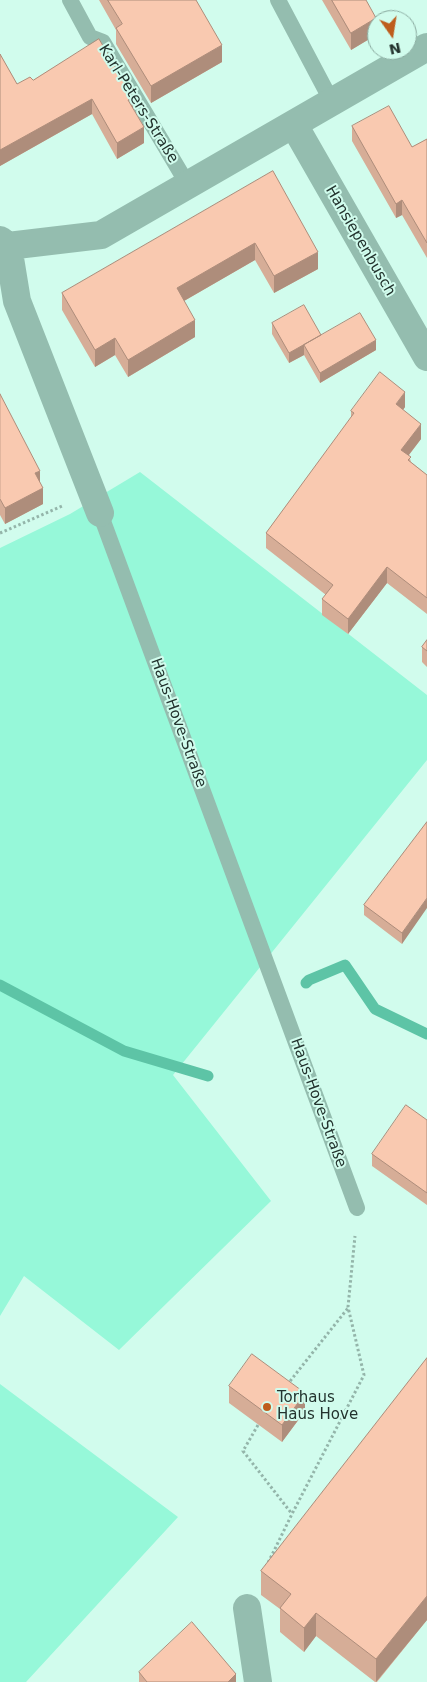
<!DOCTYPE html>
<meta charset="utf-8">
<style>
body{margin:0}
#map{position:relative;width:427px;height:1682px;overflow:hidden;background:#d1fced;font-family:"DejaVu Sans",sans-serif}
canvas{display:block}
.north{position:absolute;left:367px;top:10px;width:50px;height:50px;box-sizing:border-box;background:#d1fced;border:1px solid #8baca1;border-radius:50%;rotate:167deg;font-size:14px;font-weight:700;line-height:20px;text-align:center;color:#23332e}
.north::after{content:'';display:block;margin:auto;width:18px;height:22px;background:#be5d1d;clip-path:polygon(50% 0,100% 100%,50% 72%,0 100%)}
</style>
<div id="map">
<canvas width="427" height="1682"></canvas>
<div class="north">N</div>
</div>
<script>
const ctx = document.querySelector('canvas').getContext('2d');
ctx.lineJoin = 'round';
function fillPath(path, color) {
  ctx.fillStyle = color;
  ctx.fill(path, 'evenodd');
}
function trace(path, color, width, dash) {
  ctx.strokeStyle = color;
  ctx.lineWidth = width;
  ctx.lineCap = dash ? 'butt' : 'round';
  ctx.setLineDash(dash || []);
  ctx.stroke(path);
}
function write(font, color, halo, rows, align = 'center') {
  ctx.font = font + ' "DejaVu Sans",sans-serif';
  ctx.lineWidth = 4;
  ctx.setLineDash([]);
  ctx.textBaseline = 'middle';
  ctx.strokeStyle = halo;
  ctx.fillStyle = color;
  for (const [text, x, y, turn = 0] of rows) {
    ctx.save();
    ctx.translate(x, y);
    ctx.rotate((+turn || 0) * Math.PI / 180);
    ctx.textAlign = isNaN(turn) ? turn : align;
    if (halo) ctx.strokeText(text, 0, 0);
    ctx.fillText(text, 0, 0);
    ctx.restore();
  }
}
const green = new Path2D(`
 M140,472L427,695V760L173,1075L271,1201L119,1350L24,1276L0,1316V548L70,514Z
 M0,1384L178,1517L26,1682H0Z`);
const stream = new Path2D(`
 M306,983L309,980L345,965L375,1009L427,1034
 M0,985L124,1051L208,1076`);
const path = new Path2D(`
 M0,533L62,506
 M287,1385L348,1308
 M258,1425L243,1451L292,1514
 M266,1567L292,1514L364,1375L348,1307L355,1236`);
const lane = new Path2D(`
 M70,0L90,37L103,42L188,185
 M278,0L332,102
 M100,513L357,1208`);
const street = new Path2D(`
 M294,125L427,357
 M0,240L8,246L17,301L100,513
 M8,246L101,235L427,47
 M247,1608L258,1682`);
const wall = new Path2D(`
 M99,0H196L222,62L151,103L116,44V30Z
 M322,0H366L376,35L351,50Z
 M0,54L17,84L33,80L133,108L144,143L117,159L92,114L0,166Z
 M352,126L412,147L427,139V258L402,215L396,218L352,141Z
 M273,171L318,269L274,293L255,260L184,301L195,337L128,377L115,355L95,367L62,310V293Z
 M272,323L321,335L376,350L320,383L304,355L289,363L272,334Z
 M0,394L40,483L43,504L5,524L0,515Z
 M405,407L403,410L421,439L409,455L411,462L427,475V614L387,583L348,634L322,615V599L326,595L266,548V533L351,418V411Z
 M427,640V667L422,662V647Z
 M427,822L402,944L364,915V905Z
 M427,1120V1205L372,1166V1154Z
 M427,1358V1620L377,1682H375L316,1636L304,1652L280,1632V1609L261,1595V1571Z
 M229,1386L305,1411L282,1442L229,1403Z
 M139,1672L236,1682H139Z`);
const shadedWall = new Path2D(`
 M376,18V35L351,50V33Z
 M222,45V62L151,103V86Z
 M133,97V113L128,100Z
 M92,99V114L0,166V150Z
 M144,127V143L117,159V143Z
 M402,200V215L396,218V204Z
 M255,243V260L177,305V288Z
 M318,252V269L274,293V276Z
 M195,320V337L128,377V360Z
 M321,335L304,345V355L289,363V353Z
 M115,338V355L95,367V350Z
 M376,340V350L320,383V373Z
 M405,392V407L396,420V404Z
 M421,424V439L401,465V450Z
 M40,471V486L35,473Z
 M43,488V504L5,524V508Z
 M387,567V583L348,634V619Z
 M427,898V908L402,944V933Z
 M305,1393V1411L282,1442V1425Z
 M427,1596V1620L376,1682V1659Z
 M316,1613V1636L304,1652V1628Z
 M236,1674V1682H228Z`);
const building = new Path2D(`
 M108,0H196L222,45L151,86L116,28L122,24Z
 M332,0H366L376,18L351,33Z
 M99,39L133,97L128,100L144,127L117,143L92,99L0,150V54L17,84L30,77L33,80Z
 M389,106L412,147L427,139V243L402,200L396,204L352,126Z
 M273,171L318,252L274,276L255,243L177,288L195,320L128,360L115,338L95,350L62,293Z
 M304,305L321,335L289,353L272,323Z
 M360,313L376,340L320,373L304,345Z
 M380,372L405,392L396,404L421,424L401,450L411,457L408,460L427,475V598L387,567L348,619L322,599L333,585L266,533L354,413L351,411Z
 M0,394L40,471L35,473L43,488L5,508L0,499Z
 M427,640V651L422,647Z
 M427,822V898L402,933L364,905Z
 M406,1105L427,1120V1193L372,1154Z
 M252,1354L305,1393L282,1425L229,1386Z
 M427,1358V1596L376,1659L316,1613L304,1628L280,1608L291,1594L261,1571Z
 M192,1622L236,1674L228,1682H147L139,1672Z`);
const markers = [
 [267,1407,5,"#be5d1d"]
];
const streetNames = [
 ["Karl-Peters-Straße",138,104,58],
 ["Hansiepenbusch",360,241,60],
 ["Haus-Hove-Straße",178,723,70],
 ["Haus-Hove-Straße",318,1103,70]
];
const poiNames = [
 ["Torhaus",277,1398],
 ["Haus Hove",277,1415]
];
fillPath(green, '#96f8d9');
trace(stream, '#5dc4a6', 11);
trace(path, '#94b5aa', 3, [2.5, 2.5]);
trace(lane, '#94bdaf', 16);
trace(street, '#94bdaf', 28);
fillPath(wall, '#d6ad97');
fillPath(shadedWall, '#ae8d7b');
fillPath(building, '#f9c9b0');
trace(building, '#ae8d7b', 1);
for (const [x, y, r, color] of markers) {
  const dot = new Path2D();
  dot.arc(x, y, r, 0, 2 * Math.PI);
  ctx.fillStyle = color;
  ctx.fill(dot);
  trace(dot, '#d1fced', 2);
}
write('15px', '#23332e', '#d1fced', streetNames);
write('15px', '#23332e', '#d1fced', poiNames, 'left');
</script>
